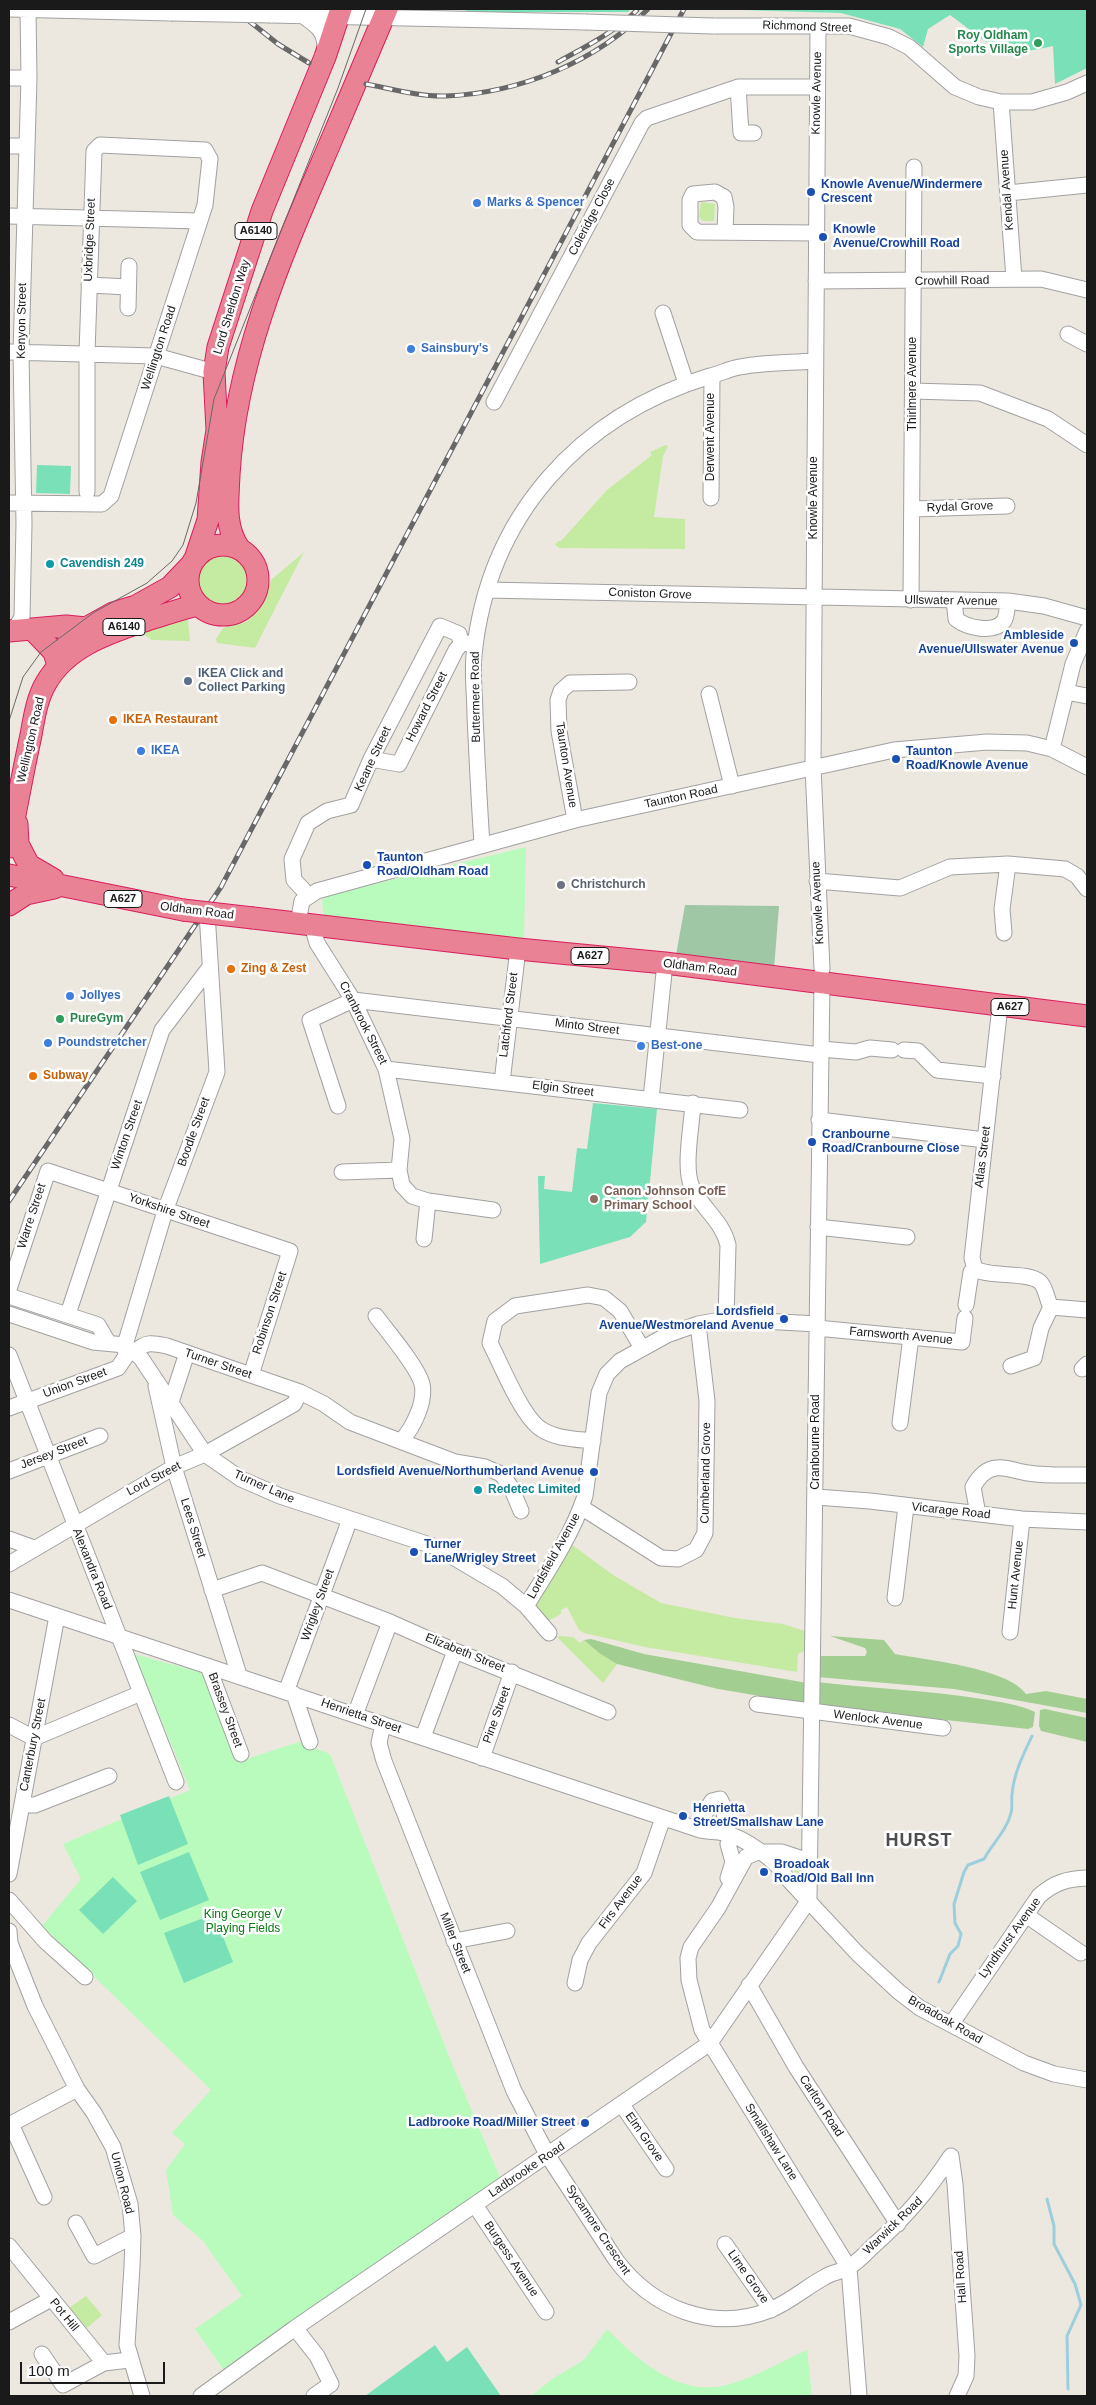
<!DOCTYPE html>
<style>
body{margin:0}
#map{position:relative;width:1096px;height:2405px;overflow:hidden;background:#ede8df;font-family:Arial,sans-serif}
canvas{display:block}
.frame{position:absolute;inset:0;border:10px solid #1a1a1a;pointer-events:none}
.scale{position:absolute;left:20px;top:2362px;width:145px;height:22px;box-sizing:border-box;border:2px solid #1a1a1a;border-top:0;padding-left:6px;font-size:15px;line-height:18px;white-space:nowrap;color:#1a1a1a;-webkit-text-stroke:4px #fff;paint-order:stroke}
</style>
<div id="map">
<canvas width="1096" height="2405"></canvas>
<div class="frame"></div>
<div class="scale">100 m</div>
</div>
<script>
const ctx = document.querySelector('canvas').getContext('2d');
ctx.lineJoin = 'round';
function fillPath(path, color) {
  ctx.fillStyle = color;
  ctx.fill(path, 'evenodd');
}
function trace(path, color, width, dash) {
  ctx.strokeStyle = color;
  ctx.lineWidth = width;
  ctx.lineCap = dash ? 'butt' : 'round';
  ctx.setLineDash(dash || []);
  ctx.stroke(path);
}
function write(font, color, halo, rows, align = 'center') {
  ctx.font = font + ' Arial,sans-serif';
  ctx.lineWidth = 5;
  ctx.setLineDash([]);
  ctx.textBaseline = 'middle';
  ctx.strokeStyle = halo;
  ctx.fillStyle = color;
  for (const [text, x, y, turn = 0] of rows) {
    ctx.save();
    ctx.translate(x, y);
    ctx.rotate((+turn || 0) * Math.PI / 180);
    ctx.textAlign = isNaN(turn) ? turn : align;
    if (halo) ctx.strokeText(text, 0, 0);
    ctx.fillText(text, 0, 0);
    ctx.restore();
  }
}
const grass = new Path2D(`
 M701,202L715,204L714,221H703L699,217Z
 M666,445L668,446L663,456L654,517L685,519V549L559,548L555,545L558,541H561L607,490L652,455L650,452Z
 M195 578a27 27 0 1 1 54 0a27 27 0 1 1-54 0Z
 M304,552L255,648L217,643L216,639L223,628L246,622L258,610L266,596L271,580Z
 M181,620H188L190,641L152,640L141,633Z
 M571,1544L613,1575L661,1603L735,1618L783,1624L808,1632L807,1650L798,1654L797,1672L645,1647L584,1633L579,1630L567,1607L561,1610V1614L546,1622L535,1605Z
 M559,1636L573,1637L580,1643L584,1640L599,1653L617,1664L603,1683L557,1637Z
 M782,1859L802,1863L804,1876L802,1878Z
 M86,2296L102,2315L87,2328L69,2308Z`);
const forest = new Path2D(`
 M830,1636L884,1640L895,1654C927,1660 1008,1668 1026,1694L1046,1691L1087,1699V1713L954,1689L817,1677V1656H865L867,1652L865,1648Z
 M591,1639L644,1654L807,1683L808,1704L718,1689L617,1664L599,1653L584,1640Z
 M817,1682C872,1689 928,1690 982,1699C1000,1702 1018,1704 1035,1712L1033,1727L1028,1729L818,1706Z
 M1045,1709L1087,1718V1742L1041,1731L1039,1726L1040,1710Z`);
const cemetery = new Path2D(`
 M685,905L779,906L774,969L676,955Z`);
const park = new Path2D(`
 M526,847L524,940L324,916L322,901L325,896Z
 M134,1654L207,1674L240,1761L299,1742L330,1754L450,2059L501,2180L225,2372L195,2329L242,2296L203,2241L173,2215L166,2170L185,2144L172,2133L211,2090L42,1926L81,1879L63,1844L190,1790Z
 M607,2329C639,2361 680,2399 730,2384C756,2377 782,2361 807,2350L812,2396H531L552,2379L584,2360Z`);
const pitch = new Path2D(`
 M461,9H631L628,12H470Z
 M708,9H1087V68L1055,84L1053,46C996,59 994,47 950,15L928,29L923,47L900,29L841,13Z
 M37,465L71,466L70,494L36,493Z
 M593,1103L657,1109L646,1222L630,1237L540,1264L538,1176H545L544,1189L572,1192L577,1148L587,1149Z
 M169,1796L188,1844L138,1865L120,1815Z
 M189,1852L209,1900L160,1920L140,1872Z
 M113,1877L137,1901L103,1934L79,1910Z
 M214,1914L233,1962L184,1983L164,1933Z
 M435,2345L447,2362L467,2347L501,2396H365Z`);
const stream = new Path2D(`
 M939,1982L950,1954L958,1946L961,1934L955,1923L954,1904L964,1872L968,1865L984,1859C992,1844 1007,1830 1011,1813C1013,1807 1011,1800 1012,1794C1014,1773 1023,1755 1032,1736
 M1047,2199L1054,2226V2244L1075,2284L1081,2305L1067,2336L1068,2389`);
const minor = new Path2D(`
 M9,9L171,13
 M271,15L585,22
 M303,16C318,26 326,32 325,51
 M713,26H849L889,37L909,47L955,87L979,97L1001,102H1032L1067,92L1087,83
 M818,27L813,767L822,969
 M9,78H29
 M738,87L741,133H754
 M1001,102L1014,279
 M9,146H27
 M1008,193L1087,185
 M9,216L200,221
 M725,231L726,207L724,197L715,192L693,194L690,200V225L697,232L817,233
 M816,281L1041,279L1087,290
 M89,285L128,287
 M128,308L129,266
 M663,313L686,383
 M1068,334L1087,344
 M9,352L156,356L214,372
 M913,391L980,393L1048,419L1087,445
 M494,402L642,123L647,118L738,87H816
 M711,498L712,376
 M9,503L102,504L111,496L205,205L210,159L205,150L100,145L94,151L87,353V492
 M913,509L1007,506
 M487,590L1008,601L1044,606L1087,618
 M911,600L914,167
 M954,600L956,619C967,628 994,634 1004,621C1007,616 1007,608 1008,601
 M14,631L22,617L24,524L21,352L29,78L28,10
 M1066,692L1087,696
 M709,694L732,786
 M1052,749L1073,664L1087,631
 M376,760L399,764L456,650L461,644L469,643
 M575,820L559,731L558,700L561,691L570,683L629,682
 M482,844C479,801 477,759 475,716C475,696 472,675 474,655C488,516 579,416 710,376C719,374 727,370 735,368C761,362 789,363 814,361
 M817,881L900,888L950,867L1008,864L1065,869L1077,876L1087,889
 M309,896L294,880L292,859L308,823L327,811L351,805L371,759L440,626L459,634L461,644
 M298,923L302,901L317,891L575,820L894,750L987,742L1027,743L1052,749L1087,767
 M312,925L317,943L353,1000L386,1069L402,1139L399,1170L402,1185L412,1196L428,1201L493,1210
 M1004,933L1002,909L1008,864
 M821,1049L856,1052L870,1048L892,1050
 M904,1050L918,1051L937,1070L993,1076
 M386,1069L740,1110
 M502,1082L518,949
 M651,1099L665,963
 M693,1103C692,1125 683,1168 692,1187C702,1209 722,1220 728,1245L726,1319
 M338,1106L310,1020L353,1000L820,1055
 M819,1120L985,1140
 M342,1172L399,1170
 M818,1227L907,1237
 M424,1239L428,1201
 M975,1269C992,1278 1027,1271 1040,1282C1046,1287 1047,1301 1051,1307L1087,1310
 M9,1289L48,1171L290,1251L251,1375
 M9,1296L98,1325L108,1342
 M966,1305L971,1272L975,1269L972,1258L1000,1006
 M9,1314L93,1342L125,1345L141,1358L205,1454L241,1479L280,1496L436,1547L502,1586L526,1606L549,1633
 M68,1314L162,1030L210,967
 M376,1316C387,1331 418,1367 422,1384C426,1402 413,1428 401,1441
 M817,1328L962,1342L965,1318
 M9,1355L176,1782
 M1011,1366L1034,1358L1041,1328L1051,1307
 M1082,1369L1087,1364
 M156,1386L174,1467L239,1675
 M300,1392L324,1404L350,1422L455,1462L485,1467L501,1474L511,1487L521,1511
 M171,1402L187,1353
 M9,1408L118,1368L126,1356L125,1345L165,1211L217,1072L207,913
 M900,1423L911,1337
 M593,1441C576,1439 556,1439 541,1429C522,1417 501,1364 490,1343L495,1321L515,1306L588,1295L604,1298L620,1311L642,1348
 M9,1471L100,1436
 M816,1497L870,1501L1022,1519L1087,1522
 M581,1507L661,1558L678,1559L696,1550L705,1533L707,1401L698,1324
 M978,1514L973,1487C978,1478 985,1469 996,1468C1006,1466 1018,1472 1028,1473C1047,1476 1067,1475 1087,1475
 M9,1539L34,1548
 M9,1564L174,1467L205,1454L294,1404L300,1392L167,1346C153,1343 146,1341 135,1352
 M212,1590L262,1573L390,1622L455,1651L608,1712
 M895,1598L906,1506
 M9,1600L700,1830C709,1832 716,1831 724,1833C744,1837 776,1860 786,1877L858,1954L899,1992L920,2008L1024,2063L1054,2074L1087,2080
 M526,1606C548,1571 572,1535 585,1496L599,1393L607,1374L620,1361L667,1335L698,1324L726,1319L817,1324
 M1010,1632L1022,1519
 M208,1666L241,1754
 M286,1692L350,1519
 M294,1694L310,1742
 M757,1704L943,1728
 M355,1715L390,1622
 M383,1724L379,1743L384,1761L514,2091L548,2156L616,2260C652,2308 712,2333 770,2310C790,2302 806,2287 825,2277C832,2272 842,2272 849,2267C858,2262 865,2254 872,2247C905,2218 927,2192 951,2156
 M9,1725L34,1738L141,1693
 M423,1737L455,1651
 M482,1758L512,1672
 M22,1805H35L109,1776
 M700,1830L704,1815L712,1801L720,1799L725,1809L723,1833
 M728,1844L733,1862L728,1878
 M758,1852L746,1857L718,1908L691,1947L688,1958L689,1980L702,2030L849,2268L859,2396
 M759,1852H782L809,1861
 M9,1874L57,1616
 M9,1900L45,1941L85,1977
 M809,1900L822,983
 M1026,1915L1081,1953
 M9,1931L10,1943L35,2006L77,2089L94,2113L113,2147L130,2204L133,2236L132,2267L127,2345L142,2396
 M454,1941L507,1931
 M575,1983L580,1960L589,1943L644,1873L663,1818
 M749,1985L796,2067L898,2224
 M952,2023L1039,1896C1055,1882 1067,1879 1087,1878
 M622,2105L666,2169
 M11,2124L44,2197
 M9,2125L77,2089
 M951,2156L955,2184L967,2356L966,2376L957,2396
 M475,2205L546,2312
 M76,2223L94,2256L133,2236
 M725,2244L771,2310
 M9,2246L104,2363L129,2360
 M9,2322L51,2299
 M295,2328L317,2356L331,2384L314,2396
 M42,2354L63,2385L104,2363
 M201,2396L295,2328L710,2043L809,1900`);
const highway = new Path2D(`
 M188 580a35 35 0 1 1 70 0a35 35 0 1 1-70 0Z
 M239,548C224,526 228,501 229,475C236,357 282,255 328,148C348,102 367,55 387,9
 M195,559L208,520L212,462L217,430L214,372L218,347L262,211L325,57L341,9
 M33,630L54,652L58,666
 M9,631L66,626L86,628
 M68,641L86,628L113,613L136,606L170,587L191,565
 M17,824L18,844L29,865L53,879
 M9,847C16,809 23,772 31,735C34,718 37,698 46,683C67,646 109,633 147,620C164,615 180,609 198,605
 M9,875L183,910
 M9,905L26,894L54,888
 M253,918L518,949L665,963L1087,1016`);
const tram = new Path2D(`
 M9,721L23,677L41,652L93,613L147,583L172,561L183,545L196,503L214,399L338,88L366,9`);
const rail = new Path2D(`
 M234,9L278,44L309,63
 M558,62C585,47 615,32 637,10
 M366,84C392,89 420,97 446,96C520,93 596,62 648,9
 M9,1201L221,887L684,9`);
const minorBridge = new Path2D(`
 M171,13L271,15
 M585,22L713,26`);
const highwayBridge = new Path2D(`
 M183,910L253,918`);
const markers = [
 [1038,43,5,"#2e9e5b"],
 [811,192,5,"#1a4fb4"],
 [477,203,5,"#3f7fe0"],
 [823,237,5,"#1a4fb4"],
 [411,349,5,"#3f7fe0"],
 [50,564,5,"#0f9aa8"],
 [1074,643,5,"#1a4fb4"],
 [188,681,5,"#5c6f8a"],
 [113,720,5,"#e8710a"],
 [141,751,5,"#3f7fe0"],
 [896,759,5,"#1a4fb4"],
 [367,865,5,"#1a4fb4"],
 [561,885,5,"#6b7280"],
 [231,969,5,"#e8710a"],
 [70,996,5,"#3f7fe0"],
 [60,1019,5,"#2e9e5b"],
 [48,1043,5,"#3f7fe0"],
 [641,1046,5,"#3f7fe0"],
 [33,1076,5,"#e8710a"],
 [812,1142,5,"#1a4fb4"],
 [594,1199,5,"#8d6e63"],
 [784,1319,5,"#1a4fb4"],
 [594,1472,5,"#1a4fb4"],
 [478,1490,5,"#0f9aa8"],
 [414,1552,5,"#1a4fb4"],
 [683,1816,5,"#1a4fb4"],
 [764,1872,5,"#1a4fb4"],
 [585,2123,5,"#1a4fb4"]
];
const shields = [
 [256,231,42],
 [124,627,42],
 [123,899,38],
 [590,956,38],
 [1010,1007,38]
];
const shieldNames = [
 ["A6140",256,231],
 ["A6140",124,627],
 ["A627",123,899],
 ["A627",590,956],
 ["A627",1010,1007]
];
const streetNames = [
 ["Richmond Street",807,27,2],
 ["Knowle Avenue",817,93,-89],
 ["Kendal Avenue",1007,190,-94],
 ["Coleridge Close",592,217,-62],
 ["Uxbridge Street",90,240,-88],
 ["Crowhill Road",952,281,-1],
 ["Lord Sheldon Way",232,307,-73],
 ["Kenyon Street",22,321,-89],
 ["Wellington Road",159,348,-72],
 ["Thirlmere Avenue",913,384,-90],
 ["Derwent Avenue",711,437,-90],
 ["Knowle Avenue",814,498,-90],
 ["Rydal Grove",960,507,-2],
 ["Coniston Grove",650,594,2],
 ["Ullswater Avenue",951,601,1],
 ["Buttermere Road",476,697,-91],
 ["Howard Street",427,707,-63],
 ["Wellington Road",31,740,-77],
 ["Keane Street",373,759,-65],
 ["Taunton Avenue",566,765,81],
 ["Taunton Road",681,797,-12],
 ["Knowle Avenue",818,903,-93],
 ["Oldham Road",197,911,7],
 ["Oldham Road",700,968,7],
 ["Latchford Street",509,1015,-83],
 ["Cranbrook Street",363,1023,63],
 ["Minto Street",587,1027,7],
 ["Elgin Street",563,1089,7],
 ["Boodle Street",194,1132,-70],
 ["Winton Street",127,1135,-71],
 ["Atlas Street",983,1157,-83],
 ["Yorkshire Street",169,1211,19],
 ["Warre Street",32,1216,-72],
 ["Robinson Street",270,1313,-72],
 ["Farnsworth Avenue",901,1336,5],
 ["Turner Street",218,1364,19],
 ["Union Street",75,1383,-20],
 ["Cranbourne Road",816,1442,-90],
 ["Jersey Street",54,1453,-21],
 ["Cumberland Grove",706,1473,-89],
 ["Lord Street",154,1479,-28],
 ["Turner Lane",264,1487,24],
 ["Vicarage Road",951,1511,6],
 ["Lees Street",193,1528,73],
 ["Lordsfield Avenue",554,1556,-61],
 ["Alexandra Road",92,1569,68],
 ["Hunt Avenue",1016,1575,-84],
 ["Wrigley Street",318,1605,-70],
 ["Elizabeth Street",465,1653,22],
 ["Brassey Street",225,1710,70],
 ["Pine Street",497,1715,-70],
 ["Henrietta Street",361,1716,19],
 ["Wenlock Avenue",878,1720,7],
 ["Canterbury Street",33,1745,-79],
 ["Firs Avenue",621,1902,-53],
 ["Lyndhurst Avenue",1010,1938,-54],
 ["Miller Street",455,1943,68],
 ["Broadoak Road",945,2020,30],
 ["Carlton Road",821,2106,57],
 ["Elm Grove",644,2137,55],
 ["Smallshaw Lane",771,2142,58],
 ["Ladbrooke Road",527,2170,-34],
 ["Union Road",122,2183,76],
 ["Warwick Road",893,2226,-44],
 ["Sycamore Crescent",598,2230,56],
 ["Burgess Avenue",511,2259,56],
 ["Lime Grove",748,2277,55],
 ["Hall Road",961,2277,-94],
 ["Pot Hill",64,2315,51]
];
const leisureNames = [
 ["Roy Oldham",1028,36],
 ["Sports Village",1028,50],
 ["PureGym",70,1019,"left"]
];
const transitNames = [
 ["Knowle Avenue/Windermere",821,185],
 ["Crescent",821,199],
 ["Knowle",833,230],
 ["Avenue/Crowhill Road",833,244],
 ["Ambleside",1064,636,"right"],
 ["Avenue/Ullswater Avenue",1064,650,"right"],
 ["Taunton",906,752],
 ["Road/Knowle Avenue",906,766],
 ["Taunton",377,858],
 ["Road/Oldham Road",377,872],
 ["Cranbourne",822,1135],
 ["Road/Cranbourne Close",822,1149],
 ["Lordsfield",774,1312,"right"],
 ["Avenue/Westmoreland Avenue",774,1326,"right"],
 ["Lordsfield Avenue/Northumberland Avenue",584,1472,"right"],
 ["Turner",424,1545],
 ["Lane/Wrigley Street",424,1559],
 ["Henrietta",693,1809],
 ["Street/Smallshaw Lane",693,1823],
 ["Broadoak",774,1865],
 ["Road/Old Ball Inn",774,1879],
 ["Ladbrooke Road/Miller Street",575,2123,"right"]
];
const shopNames = [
 ["Marks & Spencer",487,203],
 ["Sainsbury's",421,349],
 ["IKEA",151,751],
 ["Jollyes",80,996],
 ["Poundstretcher",58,1043],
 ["Best-one",651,1046]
];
const cultureNames = [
 ["Cavendish 249",60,564],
 ["Redetec Limited",488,1490]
];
const serviceNames = [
 ["IKEA Click and",198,674],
 ["Collect Parking",198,688]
];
const foodNames = [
 ["IKEA Restaurant",123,720],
 ["Zing & Zest",241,969],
 ["Subway",43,1076]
];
const worshipNames = [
 ["Christchurch",571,885]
];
const educationNames = [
 ["Canon Johnson CofE",604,1192],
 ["Primary School",604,1206]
];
const parkNames = [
 ["King George V",243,1915],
 ["Playing Fields",243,1929]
];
const districtNames = [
 ["HURST",919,1841]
];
fillPath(grass, '#c5eaa2');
fillPath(forest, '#a3ce92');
fillPath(cemetery, '#9fc6a5');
fillPath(park, '#b8fbbd');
fillPath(pitch, '#79e0b8');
trace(stream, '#9dcedd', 3);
trace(minor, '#a1a1a1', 17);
trace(highway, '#da1d5d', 23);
trace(minor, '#fff', 15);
trace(highway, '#e98295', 21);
trace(tram, '#686868', 1);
trace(rail, '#686868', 5);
trace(rail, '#fff', 3, [9]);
trace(minorBridge, '#a1a1a1', 17, []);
trace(highwayBridge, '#da1d5d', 23, []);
trace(minorBridge, '#fff', 15);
trace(highwayBridge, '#e98295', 21);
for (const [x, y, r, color] of markers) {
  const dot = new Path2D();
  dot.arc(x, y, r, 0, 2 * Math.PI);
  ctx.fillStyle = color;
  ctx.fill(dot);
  trace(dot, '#fff', 2);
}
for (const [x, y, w] of shields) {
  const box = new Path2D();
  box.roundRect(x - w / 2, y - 8.5, w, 17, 4);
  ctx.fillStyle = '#fff';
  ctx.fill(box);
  trace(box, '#1a1a1a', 1);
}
write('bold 11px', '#1a1a1a', null, shieldNames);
write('12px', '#1a1a1a', '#fff', streetNames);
write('bold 12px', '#27864d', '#fff', leisureNames, 'right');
write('bold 12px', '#164399', '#fff', transitNames, 'left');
write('bold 12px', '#366cbe', '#fff', shopNames, 'left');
write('bold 12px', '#0d838f', '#fff', cultureNames, 'left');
write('bold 12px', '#4e5e75', '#fff', serviceNames, 'left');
write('bold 12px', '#c56008', '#fff', foodNames, 'left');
write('bold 12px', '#5b616d', '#fff', worshipNames, 'left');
write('bold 12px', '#785e54', '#fff', educationNames, 'left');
write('12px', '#077a11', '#fff', parkNames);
ctx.letterSpacing = '1px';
write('bold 18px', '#4d4d4d', '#fff', districtNames);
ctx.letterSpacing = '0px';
</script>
